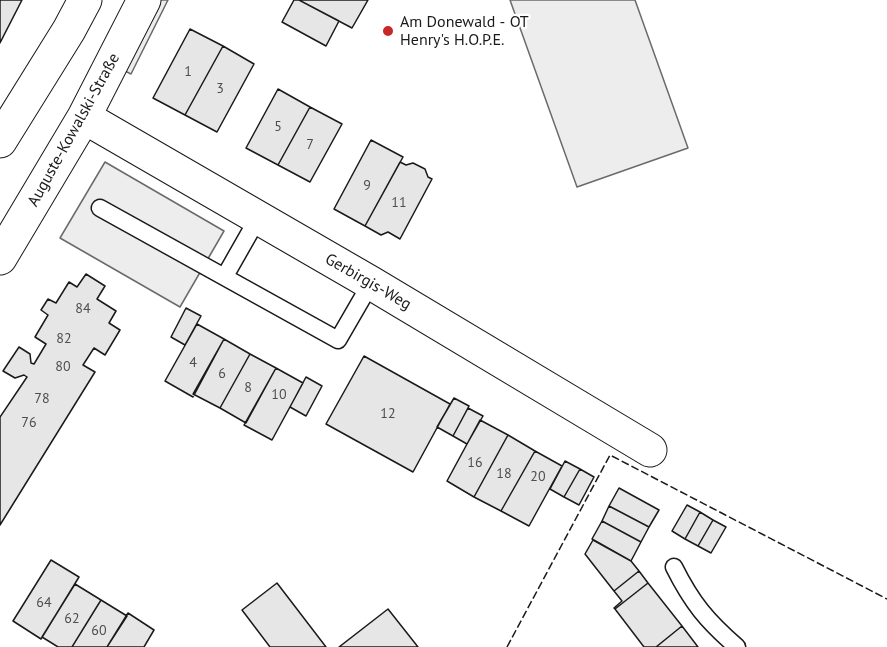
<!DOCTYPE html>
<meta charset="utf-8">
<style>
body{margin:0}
canvas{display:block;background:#fff}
</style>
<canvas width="887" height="647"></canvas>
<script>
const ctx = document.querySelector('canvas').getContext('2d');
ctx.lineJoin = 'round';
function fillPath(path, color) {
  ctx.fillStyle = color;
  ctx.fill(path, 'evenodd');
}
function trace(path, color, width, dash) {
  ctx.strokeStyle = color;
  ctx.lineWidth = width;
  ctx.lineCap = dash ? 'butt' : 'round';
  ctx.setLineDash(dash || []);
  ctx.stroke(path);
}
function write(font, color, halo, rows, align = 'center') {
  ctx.font = font + ' "PT Sans",sans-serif';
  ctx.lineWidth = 4.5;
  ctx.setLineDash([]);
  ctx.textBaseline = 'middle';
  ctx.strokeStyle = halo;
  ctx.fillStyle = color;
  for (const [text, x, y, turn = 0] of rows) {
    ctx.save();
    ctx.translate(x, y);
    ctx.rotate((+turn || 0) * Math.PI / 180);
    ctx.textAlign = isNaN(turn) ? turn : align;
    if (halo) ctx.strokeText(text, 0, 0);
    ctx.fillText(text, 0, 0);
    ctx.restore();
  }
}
const built = new Path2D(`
 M156,0H168L131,74L121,69Z
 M510,0H635L688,148L577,187Z
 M105,162L224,231L180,307L60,238Z`);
const building = new Path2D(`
 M0,0H22L0,43Z
 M294,0H299L339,21L326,46L282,22Z
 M299,0H368L352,28Z
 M190,29L223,46L185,115L153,98Z
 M223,46L254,64L217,132L185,115Z
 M278,89L310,107L278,165L246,148Z
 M310,107L342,124L310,182L278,165Z
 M371,140L403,157L365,226L334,209Z
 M400,162L406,165L413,163L425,169L428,177L432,179L400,239L388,232L381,235L365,226Z
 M86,274L105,286L97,299L116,311L109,323L120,330L105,355L94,348L83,365L95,372L0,525V417L27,377L24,375L15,378L3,371L19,347L30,354L31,363L34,364L46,344L35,337L48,315L41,310L48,299L56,303L69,282L77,287Z
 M186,308L201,316L185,345L171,337Z
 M197,324L224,339L193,397L165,381Z
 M224,339L250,354L220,408L193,394Z
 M250,354L276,368L246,423L220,408Z
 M364,356L450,404L413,472L326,424Z
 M276,368L303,383L272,440L244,425Z
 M306,377L322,386L306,416L290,407Z
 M454,398L469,406L453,436L437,427Z
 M468,408L483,416L467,444L453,436Z
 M480,420L508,435L474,497L447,481Z
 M508,435L535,451L501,511L474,497Z
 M535,451L562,466L529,526L501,511Z
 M565,461L580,469L564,497L550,489Z
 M580,469L594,477L579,505L564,497Z
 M619,488L659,510L649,527L609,506Z
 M687,505L700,512L685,539L672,531Z
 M609,506L649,527L641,542L602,521Z
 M700,512L713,520L698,546L685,539Z
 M713,520L726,527L711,553L698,546Z
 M602,521L641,542L631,561L592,539Z
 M593,540L631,561L639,571L614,591L585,554Z
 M51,560L79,577L41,639L13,621Z
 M639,571L648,583L615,609L614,608L622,601L614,591Z
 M277,583L326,647H270L242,610Z
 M648,583L682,626L656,647H644L615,609Z
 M75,584L101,600L72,647H58L42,637Z
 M101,600L127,616L107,647H72Z
 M388,609L418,647H339Z
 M128,613L154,630L144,647H107Z
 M682,626L698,647H656Z`);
const lane = new Path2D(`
 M100,208L338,340L371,283
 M225,276L258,218
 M674,567C692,603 707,621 737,647`);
const street = new Path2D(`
 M84,117L371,283L650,450
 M0,141L69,30L85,0
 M0,258L84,117L144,0`);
const fence = new Path2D(`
 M507,647L610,455L887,599`);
const markers = [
 [388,31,6,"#c62828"]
];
const numberNames = [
 ["1",188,72],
 ["3",220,89],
 ["5",278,127],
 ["7",310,145],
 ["9",367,186],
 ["11",399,203],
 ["84",83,309],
 ["82",64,339],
 ["4",193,363],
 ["80",63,367],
 ["6",222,374],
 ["8",248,388],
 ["10",279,395],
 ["78",42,399],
 ["12",388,414],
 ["76",29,423],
 ["16",475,463],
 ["18",504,474],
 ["20",538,477],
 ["64",44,603],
 ["62",72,619],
 ["60",99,631]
];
const poiNames = [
 ["Am Donewald - OT",400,22],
 ["Henry's H.O.P.E.",400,40]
];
const streetNames = [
 ["Auguste-Kowalski-Straße",74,130,-61],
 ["Gerbirgis-Weg",368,282,30]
];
fillPath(built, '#ededed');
trace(built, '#6a6a6a', 1.5);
fillPath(building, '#e6e6e6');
trace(building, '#1a1a1a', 1.5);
trace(lane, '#1a1a1a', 19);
trace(street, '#1a1a1a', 35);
trace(lane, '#fff', 16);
trace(street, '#fff', 33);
trace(fence, '#1a1a1a', 1.5, [8, 3]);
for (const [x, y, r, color] of markers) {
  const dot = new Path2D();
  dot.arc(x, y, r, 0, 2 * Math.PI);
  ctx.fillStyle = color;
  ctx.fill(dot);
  trace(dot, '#fff', 2);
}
write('14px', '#4d4d4d', null, numberNames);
write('16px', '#1a1a1a', '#fff', poiNames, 'left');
write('16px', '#1a1a1a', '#fff', streetNames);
</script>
